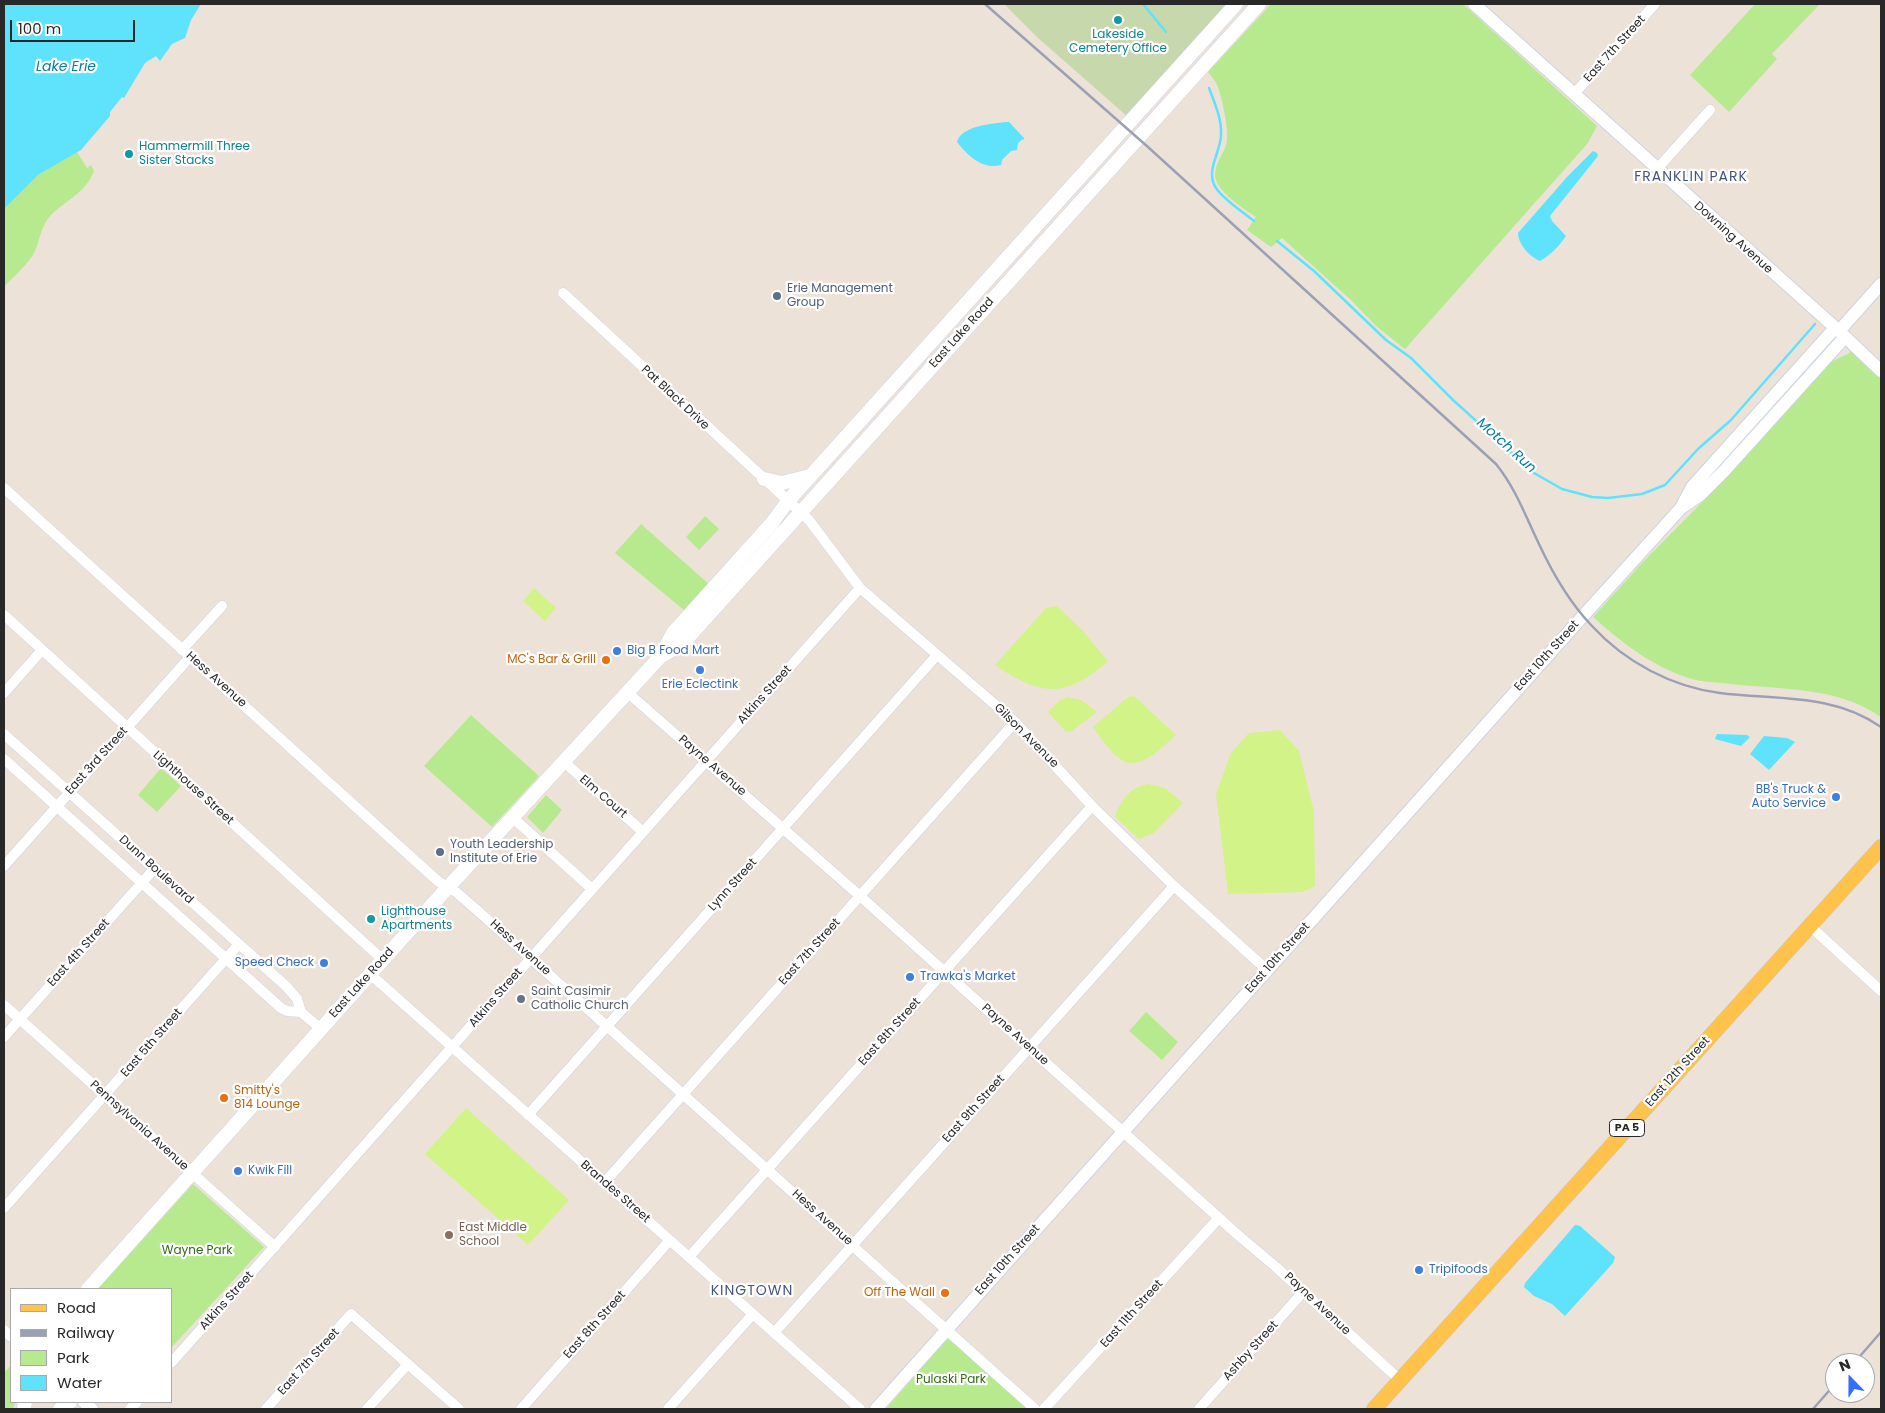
<!DOCTYPE html>
<style>
body{margin:0}
#map{position:relative;width:1885px;height:1413px;overflow:hidden;background:#ede2d8;font-family:Poppins,sans-serif}
canvas{display:block}
.frame{position:absolute;inset:0;border:5px solid #282828;pointer-events:none}
.legend{position:absolute;left:10px;top:1288px;width:162px;height:115px;box-sizing:border-box;background:#fff;border:1px solid #a9a9a9;margin:0;padding:6px 9px;list-style:none;font-size:15px;color:#282828}
.legend li{display:flex;align-items:center;gap:10px;height:25px}
.legend b{width:25px;border:1px solid #a9a9a9}
.north{position:absolute;left:1825px;top:1353px;width:50px;height:50px;box-sizing:border-box;background:#fff;border:1px solid #a9a9a9;border-radius:50%;rotate:338deg;font-size:14px;font-weight:700;line-height:20px;text-align:center;color:#282828}
.north::after{content:'';display:block;margin:auto;width:18px;height:22px;background:#336fff;clip-path:polygon(50% 0,100% 100%,50% 72%,0 100%)}
.scale{position:absolute;left:10px;top:20px;width:125px;height:22px;box-sizing:border-box;border:2px solid #282828;border-top:0;padding-left:6px;font-size:15px;line-height:18px;white-space:nowrap;color:#282828;-webkit-text-stroke:4px #fff;paint-order:stroke}
</style>
<div id="map">
<canvas width="1885" height="1413"></canvas>
<div class="frame"></div>
<ul class="legend">
<li><b style="height:6px;background:#ffc24b"></b>Road</li>
<li><b style="height:6px;background:#9ba1b5"></b>Railway</li>
<li><b style="height:14px;background:#b7ea8e"></b>Park</li>
<li><b style="height:14px;background:#5fe2fb"></b>Water</li>
</ul>
<div class="north">N</div>
<div class="scale">100 m</div>
</div>
<script>
const ctx = document.querySelector('canvas').getContext('2d');
ctx.lineJoin = 'round';
function fillPath(path, color) {
  ctx.fillStyle = color;
  ctx.fill(path, 'evenodd');
}
function trace(path, color, width, dash) {
  ctx.strokeStyle = color;
  ctx.lineWidth = width;
  ctx.lineCap = dash ? 'butt' : 'round';
  ctx.setLineDash(dash || []);
  ctx.stroke(path);
}
function write(font, color, halo, rows, align = 'center') {
  ctx.font = font + ' Poppins,sans-serif';
  ctx.lineWidth = 4.5;
  ctx.setLineDash([]);
  ctx.textBaseline = 'middle';
  ctx.strokeStyle = halo;
  ctx.fillStyle = color;
  for (const [text, x, y, turn = 0] of rows) {
    ctx.save();
    ctx.translate(x, y);
    ctx.rotate((+turn || 0) * Math.PI / 180);
    ctx.textAlign = isNaN(turn) ? turn : align;
    if (halo) ctx.strokeText(text, 0, 0);
    ctx.fillText(text, 0, 0);
    ctx.restore();
  }
}
const green = new Path2D(`
 M1271,4H1463L1597,126L1588,143L1405,349L1376,326L1352,301L1282,238L1271,247L1247,230L1256,217C1244,209 1214,190 1215,174C1215,164 1223,155 1226,145C1230,134 1222,96 1217,85C1215,80 1211,76 1208,72Z
 M1755,4H1820L1772,54L1777,59L1729,112L1690,75Z
 M77,152L87,168L91,165L94,171C85,194 66,200 51,215C40,226 40,243 33,255C26,266 13,277 4,287V209L38,175Z
 M1851,351L1881,377V717C1836,685 1775,690 1723,683C1714,682 1705,682 1696,680C1657,670 1623,644 1593,617L1641,564L1722,482L1830,362L1848,354Z
 M705,516L719,529L699,550L686,537Z
 M641,524L710,585L685,611L615,553Z
 M471,715L539,776L492,827L424,766Z
 M161,768L181,786L157,812L138,795Z
 M546,795L562,810L543,833L527,817Z
 M1146,1012L1178,1042L1162,1060L1129,1031Z
 M193,1184L264,1247L171,1348V1289H98Z
 M949,1339L952,1340L1029,1409H886L945,1341Z
 M11,1365V1402H15L13,1409H4V1373Z`);
const cemetery = new Path2D(`
 M1004,4H1230L1128,117L1038,38Z`);
const pitch = new Path2D(`
 M534,588L556,608L545,621L523,601Z
 M1057,606L1082,630L1108,661C1066,699 1040,696 995,665L1046,608Z
 M1134,696L1176,735C1135,773 1125,774 1093,727L1128,697Z
 M1068,697L1081,700L1097,712L1072,731L1066,732L1048,712L1060,700Z
 M1280,730L1299,751L1314,812L1315,886L1303,892L1228,894L1216,794L1231,753L1249,733Z
 M1148,784L1165,788L1183,803L1154,833L1139,839L1115,817C1120,801 1130,787 1148,784Z
 M466,1108L569,1200L528,1245L425,1154Z`);
const water = new Path2D(`
 M4,4H201L191,20L185,38L172,44L160,61L156,56L145,63L124,98L122,97L110,112V116L81,150L38,175L4,209Z
 M1005,122H1009L1024,138V140L1023,139L1018,143L1017,150L1011,151L1002,160L1001,165C983,170 968,156 957,142C961,126 991,124 1005,122Z
 M1593,151L1597,153L1598,156L1550,216L1552,221L1566,236C1559,246 1551,255 1540,261C1530,257 1518,244 1518,233L1567,177Z
 M1717,734L1747,735L1750,737L1741,746L1715,739Z
 M1764,736L1787,738L1795,742L1769,770L1750,754Z
 M1575,1225L1580,1226L1615,1257L1613,1263L1565,1316L1552,1304L1534,1296L1524,1287L1525,1283Z`);
const stream = new Path2D(`
 M1143,4L1166,32
 M1209,88C1215,104 1222,119 1221,136C1220,153 1205,172 1216,188C1224,200 1243,212 1254,221
 M1277,241L1314,271L1386,340L1411,358L1453,400L1534,473L1562,489L1592,497L1608,498L1642,494L1665,485L1698,449L1731,420L1815,324`);
const minor = new Path2D(`
 M1574,94L1655,4
 M1657,169L1710,110
 M563,293L809,520L860,588L1015,722L1092,806L1174,886L1267,970
 M4,488L410,856L439,882L456,892L478,911L1035,1409
 M4,615L383,960
 M182,650L222,606
 M627,692L860,896L1238,1235L1276,1267L1400,1380
 M4,693L42,650
 M4,734L287,987L297,999L301,1012L321,1029
 M4,759L281,1008L287,1011L301,1012
 M563,761L643,832
 M512,817L592,889
 M4,866L190,657
 M1810,926L1881,991
 M370,974L860,1409
 M4,1005L275,1247
 M4,1037L155,868
 M528,1115L937,655
 M604,1183L1015,722
 M4,1208L239,944
 M689,1257L1092,806
 M4,1330L11,1337
 M774,1333L1174,886
 M171,1363L860,588
 M130,1409L137,1402
 M266,1409L351,1314L459,1409
 M367,1409L408,1364
 M521,1409L670,1240
 M668,1409L753,1314
 M1044,1409L1219,1218
 M1199,1409L1303,1292`);
const tertiary = new Path2D(`
 M1474,4L1839,331L1881,371
 M1839,331L1881,284
 M1682,506L1692,487L1835,328
 M84,1402L92,1409
 M876,1409L1583,616L1681,508L1700,495L1724,471L1845,337`);
const secondary = new Path2D(`
 M764,479L782,483L810,476
 M660,657L683,643L1259,4
 M88,1289L441,895L660,657L673,633L772,523L788,501L1236,4
 M24,1409L25,1402
 M60,1409L70,1402`);
const primary = new Path2D(`
 M1374,1409L1881,847`);
const rail = new Path2D(`
 M985,4L1148,147L1496,464C1516,489 1525,515 1539,544C1552,572 1570,603 1592,626C1625,662 1672,687 1720,693C1776,700 1833,693 1881,727
 M1854,1363L1881,1332
 M1813,1409L1835,1384`);
const markers = [
 [1118,20,5,"#0f9aa8"],
 [129,154,5,"#0f9aa8"],
 [777,296,5,"#5c6f8a"],
 [617,651,5,"#3f7fe0"],
 [606,660,5,"#e8710a"],
 [700,670,5,"#3f7fe0"],
 [1836,797,5,"#3f7fe0"],
 [440,852,5,"#5c6f8a"],
 [371,919,5,"#0f9aa8"],
 [324,963,5,"#3f7fe0"],
 [910,977,5,"#3f7fe0"],
 [521,999,5,"#6b7280"],
 [224,1098,5,"#e8710a"],
 [238,1171,5,"#3f7fe0"],
 [449,1235,5,"#8d6e63"],
 [1419,1270,5,"#3f7fe0"],
 [945,1293,5,"#e8710a"]
];
const shields = [
 [1627,1128,35]
];
const shieldNames = [
 ["PA 5",1627,1128]
];
const cultureNames = [
 ["Lakeside",1118,35,"center"],
 ["Cemetery Office",1118,49,"center"],
 ["Hammermill Three",139,147],
 ["Sister Stacks",139,161],
 ["Lighthouse",381,912],
 ["Apartments",381,926]
];
const streetNames = [
 ["East 7th Street",1615,49,-48],
 ["Downing Avenue",1733,238,42],
 ["East Lake Road",962,333,-48],
 ["Pat Black Drive",675,398,43],
 ["East 10th Street",1547,656,-48],
 ["Hess Avenue",216,680,42],
 ["Atkins Street",765,695,-48],
 ["Gilson Avenue",1026,736,45],
 ["East 3rd Street",97,761,-48],
 ["Payne Avenue",712,766,41],
 ["Lighthouse Street",193,788,42],
 ["Elm Court",603,797,41],
 ["Dunn Boulevard",156,870,42],
 ["Lynn Street",733,885,-48],
 ["Hess Avenue",520,948,42],
 ["East 7th Street",810,952,-48],
 ["East 4th Street",79,953,-48],
 ["East 10th Street",1278,958,-48],
 ["East Lake Road",362,983,-48],
 ["Atkins Street",496,998,-49],
 ["East 8th Street",890,1032,-48],
 ["Payne Avenue",1015,1035,42],
 ["East 5th Street",152,1043,-49],
 ["East 12th Street",1678,1072,-48],
 ["East 9th Street",974,1109,-48],
 ["Pennsylvania Avenue",139,1126,42],
 ["Brandes Street",615,1192,41],
 ["Hess Avenue",822,1218,42],
 ["East 10th Street",1008,1260,-48],
 ["Atkins Street",227,1301,-48],
 ["Payne Avenue",1317,1304,43],
 ["East 11th Street",1132,1314,-48],
 ["East 8th Street",595,1325,-48],
 ["Ashby Street",1251,1351,-48],
 ["East 7th Street",309,1362,-48]
];
const serviceNames = [
 ["Erie Management",787,289],
 ["Group",787,303],
 ["Youth Leadership",450,845],
 ["Institute of Erie",450,859]
];
const shopNames = [
 ["Big B Food Mart",627,651],
 ["Erie Eclectink",700,685,"center"],
 ["BB's Truck &",1826,790,"right"],
 ["Auto Service",1826,804,"right"],
 ["Speed Check",314,963,"right"],
 ["Trawka's Market",920,977],
 ["Kwik Fill",248,1171],
 ["Tripifoods",1429,1270]
];
const foodNames = [
 ["MC's Bar & Grill",596,660],
 ["Smitty's",234,1091,"left"],
 ["814 Lounge",234,1105,"left"],
 ["Off The Wall",935,1293]
];
const worshipNames = [
 ["Saint Casimir",531,992],
 ["Catholic Church",531,1006]
];
const educationNames = [
 ["East Middle",459,1228],
 ["School",459,1242]
];
const parkNames = [
 ["Wayne Park",197,1251],
 ["Pulaski Park",951,1380]
];
const waterNames = [
 ["Lake Erie",66,67],
 ["Motch Run",1506,446,42]
];
const neighbourhoodNames = [
 ["FRANKLIN PARK",1691,177],
 ["KINGTOWN",752,1291]
];
fillPath(green, '#b7ea8e');
fillPath(cemetery, '#c7d8ad');
fillPath(pitch, '#d1f388');
fillPath(water, '#5fe2fb');
trace(stream, '#5fe2fb', 2.5);
trace(minor, '#cdd4e3', 11);
trace(tertiary, '#cdd4e3', 14);
trace(secondary, '#cdd4e3', 15);
trace(primary, '#c7c7c7', 16);
trace(minor, '#fff', 10);
trace(tertiary, '#fff', 12);
trace(secondary, '#fff', 14);
trace(primary, '#ffc24b', 15);
trace(rail, '#9ba1b5', 2.5);
for (const [x, y, r, color] of markers) {
  const dot = new Path2D();
  dot.arc(x, y, r, 0, 2 * Math.PI);
  ctx.fillStyle = color;
  ctx.fill(dot);
  trace(dot, '#fff', 2);
}
for (const [x, y, w] of shields) {
  const box = new Path2D();
  box.roundRect(x - w / 2, y - 8.5, w, 17, 4);
  ctx.fillStyle = '#fff';
  ctx.fill(box);
  trace(box, '#282828', 1);
}
write('bold 11px', '#282828', null, shieldNames);
write('12px', '#0d838f', '#fff', cultureNames, 'left');
write('12px', '#282828', '#fff', streetNames);
write('12px', '#4e5e75', '#fff', serviceNames, 'left');
write('12px', '#366cbe', '#fff', shopNames, 'left');
write('12px', '#c56008', '#fff', foodNames, 'right');
write('12px', '#5b616d', '#fff', worshipNames, 'left');
write('12px', '#785e54', '#fff', educationNames, 'left');
write('12px', '#2e6c12', '#fff', parkNames);
write('italic 14px', '#007ea5', '#fff', waterNames);
ctx.letterSpacing = '1px';
write('14px', '#44557d', '#fff', neighbourhoodNames);
ctx.letterSpacing = '0px';
</script>
